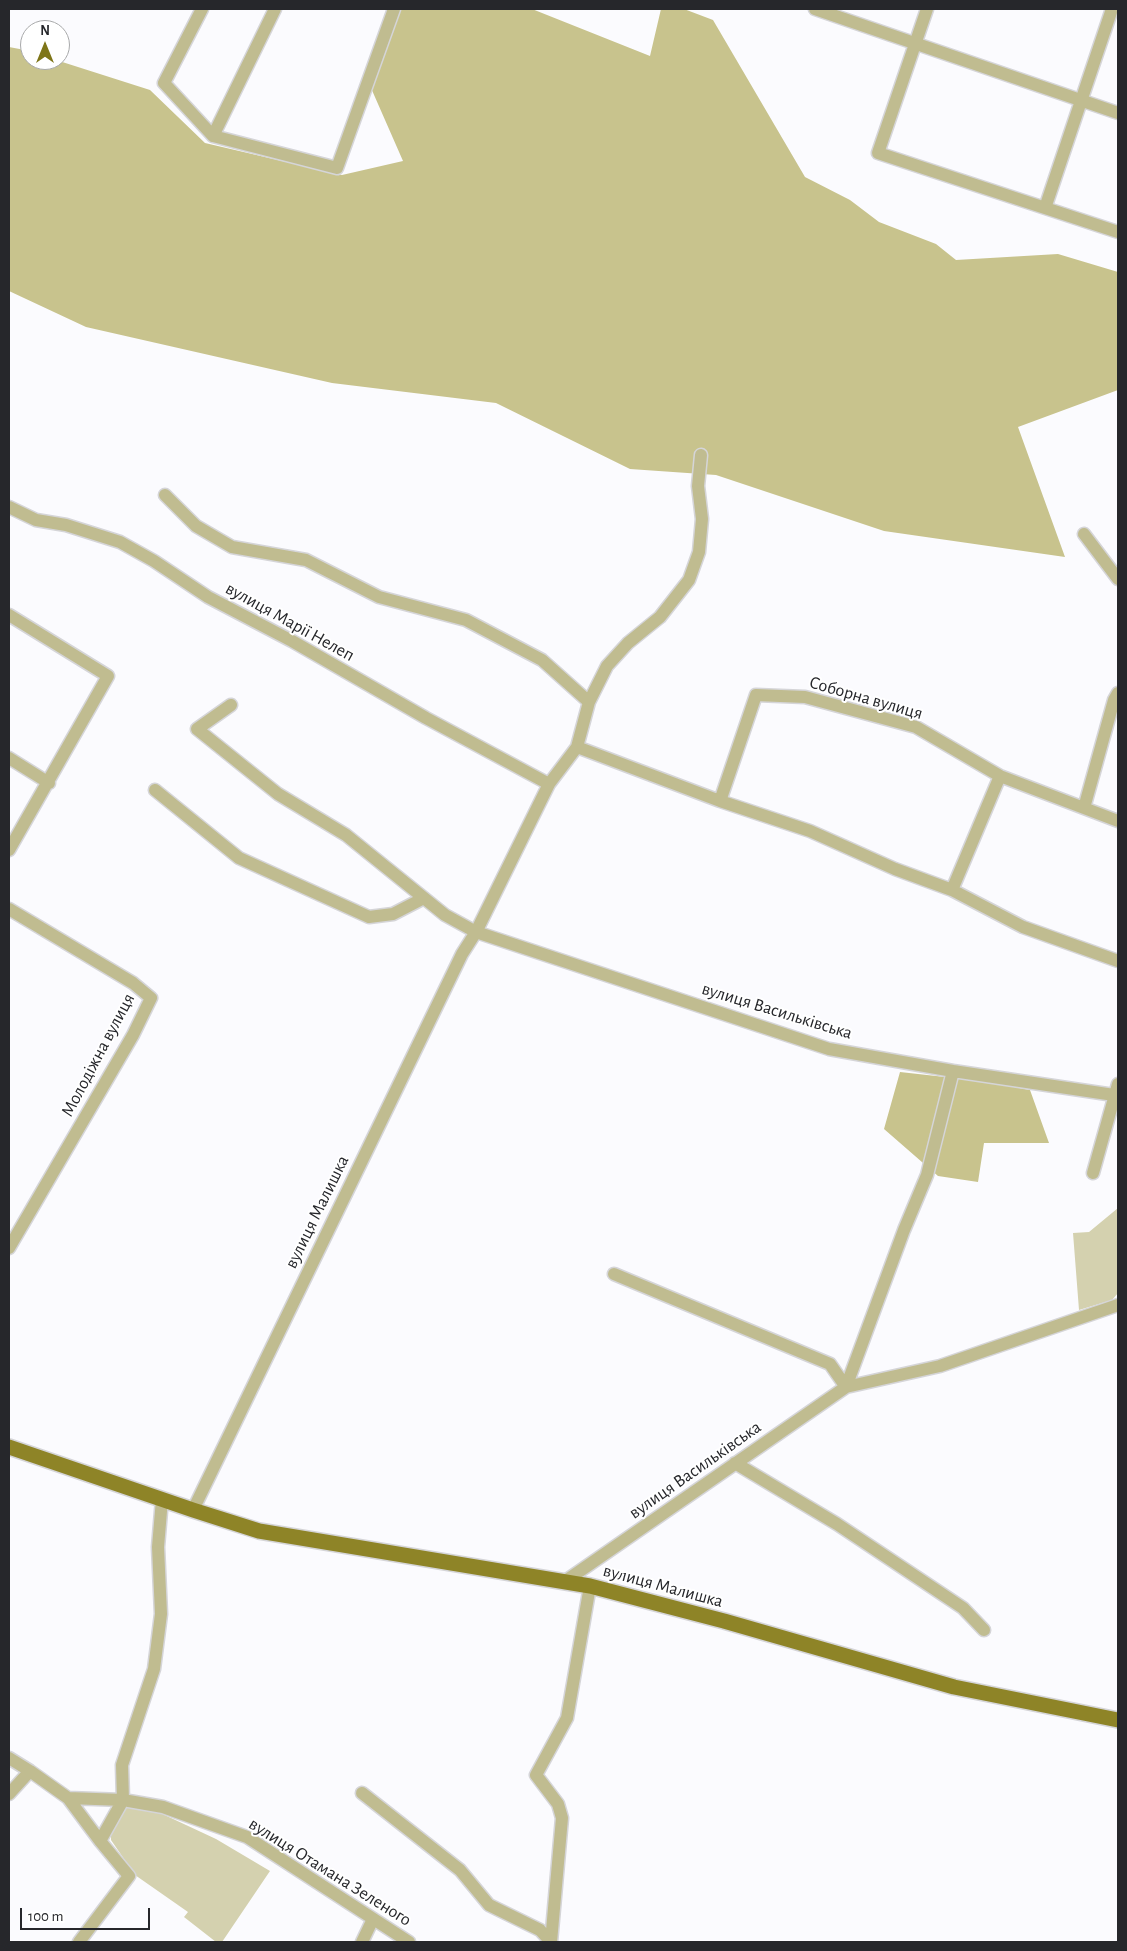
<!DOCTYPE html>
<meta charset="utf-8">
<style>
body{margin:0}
#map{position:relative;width:1127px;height:1951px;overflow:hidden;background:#fbfbfe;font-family:"Alegreya Sans",sans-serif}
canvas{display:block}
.frame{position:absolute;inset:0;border:10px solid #26272b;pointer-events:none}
.north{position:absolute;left:20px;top:20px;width:50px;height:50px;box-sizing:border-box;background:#fff;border:1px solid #a8a9aa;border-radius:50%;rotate:0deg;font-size:14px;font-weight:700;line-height:20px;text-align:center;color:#26272b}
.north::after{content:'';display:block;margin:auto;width:18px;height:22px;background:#7e7518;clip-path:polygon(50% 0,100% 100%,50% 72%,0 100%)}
.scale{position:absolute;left:20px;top:1908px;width:130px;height:22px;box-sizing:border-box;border:2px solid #26272b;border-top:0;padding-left:6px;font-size:15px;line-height:18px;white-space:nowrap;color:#26272b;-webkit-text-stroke:4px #fff;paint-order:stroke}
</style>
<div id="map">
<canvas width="1127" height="1951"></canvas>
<div class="frame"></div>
<div class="north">N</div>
<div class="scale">100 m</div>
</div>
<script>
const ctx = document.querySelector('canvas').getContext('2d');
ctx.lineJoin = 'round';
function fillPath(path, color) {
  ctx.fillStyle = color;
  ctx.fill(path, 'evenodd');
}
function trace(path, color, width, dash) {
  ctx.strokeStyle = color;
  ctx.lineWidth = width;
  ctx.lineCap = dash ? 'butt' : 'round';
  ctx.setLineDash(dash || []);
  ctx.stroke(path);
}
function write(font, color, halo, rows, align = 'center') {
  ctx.font = font + ' "Alegreya Sans",sans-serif';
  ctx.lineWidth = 4;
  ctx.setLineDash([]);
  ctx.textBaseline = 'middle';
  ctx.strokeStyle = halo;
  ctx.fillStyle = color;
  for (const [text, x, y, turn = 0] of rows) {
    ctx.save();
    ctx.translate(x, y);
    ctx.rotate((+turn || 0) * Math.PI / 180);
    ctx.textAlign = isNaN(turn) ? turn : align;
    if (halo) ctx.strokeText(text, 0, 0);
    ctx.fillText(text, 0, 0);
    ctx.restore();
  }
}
const green = new Path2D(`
 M1118,1208V1293L1112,1300L1079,1310L1073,1233L1089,1232Z
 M131,1807L156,1811L216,1839L270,1871L222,1942H216L184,1917L188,1912L135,1875L111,1840V1835L126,1808Z`);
const forest = new Path2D(`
 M400,9H532L650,56L661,9H684L713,20L805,177L850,200L879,222L936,244L956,260L1058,254L1118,272V390L1018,427L1065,557L884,531L716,475L630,469L496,403L332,383L86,327L9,291V47L30,51V60H56L150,90L205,143L342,175L403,161L371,88Z
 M900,1072L981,1081L1030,1090L1049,1143H984L978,1182L938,1176L884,1129Z`);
const minor = new Path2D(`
 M202,9L164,83L213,136L337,168L394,9
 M815,9L1118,113
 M927,9L878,153L1118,232
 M213,136L275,9
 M1045,208L1112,9
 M165,495L196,526L232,547L306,560L379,597L466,620L542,660L589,702
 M9,507L36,520L66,525L120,542L154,561L208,597L292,641L426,718L549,784
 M1084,534L1118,579
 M9,615L108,676L9,850
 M231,705L197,729L278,794L346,835L445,915L476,932L829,1049L953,1071L927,1175L904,1230L846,1387
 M577,747L589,702L607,666L628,643L660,617L689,580L699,552L702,519L698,486L701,455
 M9,758L49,783
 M155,790L239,858L369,917L393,914L424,898
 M720,801L756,695L805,697L916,727L1000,776L1118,821
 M1084,808L1114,700L1118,693
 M952,890L1000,776
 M9,909L133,983L151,998L133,1035L9,1248
 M953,1071L1114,1095
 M1093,1173L1118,1084
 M614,1274L830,1364L846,1387
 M735,1463L837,1524L963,1608L984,1630
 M193,1510L462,954L476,932L549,784L577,747L720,801L810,831L895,869L952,890L1023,927L1118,961
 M564,1582L846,1387L940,1366L1118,1305
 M9,1758L30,1771L68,1798L123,1800L163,1807L247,1837L409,1942
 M362,1793L460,1870L489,1905L540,1930L551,1942
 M9,1794L30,1771
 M68,1798L100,1841L129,1876L79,1942
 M100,1841L123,1800L122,1765L154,1669L161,1614L158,1547L162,1499
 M362,1942L373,1919
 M551,1942L562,1818L558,1804L536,1775L567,1718L590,1586`);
const major = new Path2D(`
 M9,1447L193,1510L259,1531L590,1586L724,1621L954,1687L1118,1720`);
const streetNames = [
 ["вулиця Марії Нелеп",290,622,29],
 ["Соборна вулиця",866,698,16],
 ["вулиця Васильківська",777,1011,17],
 ["Молодіжна вулиця",98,1055,-62],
 ["вулиця Малишка",317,1212,-64],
 ["вулиця Васильківська",695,1470,-35],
 ["вулиця Малишка",663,1586,15],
 ["вулиця Отамана Зеленого",330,1872,32]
];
fillPath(green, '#d4d1af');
fillPath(forest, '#c8c38d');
trace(minor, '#d5d5d8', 15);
trace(major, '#d5d5d8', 18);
trace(minor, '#c0bc90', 12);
trace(major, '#8e8427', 15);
write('18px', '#26272b', '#fff', streetNames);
</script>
